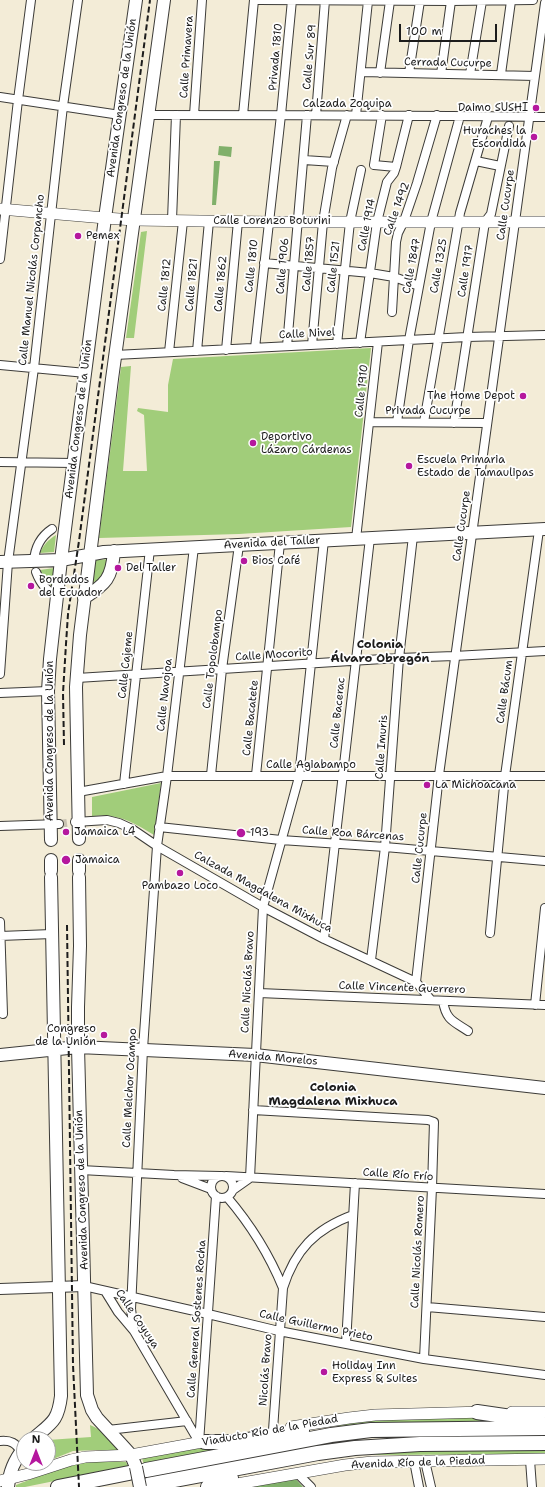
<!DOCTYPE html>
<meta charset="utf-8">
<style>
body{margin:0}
#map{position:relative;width:545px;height:1487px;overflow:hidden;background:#f3ecd7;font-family:"Shantell Sans",sans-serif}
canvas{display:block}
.north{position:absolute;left:16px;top:1431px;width:40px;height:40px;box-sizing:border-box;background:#fff;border:1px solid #a4a4a4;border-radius:50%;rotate:0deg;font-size:11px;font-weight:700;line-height:16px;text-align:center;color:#1c1c1c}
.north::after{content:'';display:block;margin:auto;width:14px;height:18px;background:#b5179e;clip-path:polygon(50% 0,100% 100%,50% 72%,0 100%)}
.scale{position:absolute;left:399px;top:24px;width:98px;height:18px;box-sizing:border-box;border:2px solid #1c1c1c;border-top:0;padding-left:5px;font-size:12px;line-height:14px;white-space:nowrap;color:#1c1c1c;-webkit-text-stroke:3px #fff;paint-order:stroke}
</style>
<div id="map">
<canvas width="545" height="1487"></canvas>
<div class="north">N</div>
<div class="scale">100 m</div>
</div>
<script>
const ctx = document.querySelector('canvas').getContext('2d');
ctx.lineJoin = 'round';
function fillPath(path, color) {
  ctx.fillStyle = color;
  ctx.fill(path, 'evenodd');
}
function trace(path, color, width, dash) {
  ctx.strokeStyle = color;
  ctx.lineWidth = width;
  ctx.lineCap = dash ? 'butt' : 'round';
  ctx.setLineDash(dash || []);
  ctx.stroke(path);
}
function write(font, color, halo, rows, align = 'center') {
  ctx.font = font + ' "Shantell Sans",sans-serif';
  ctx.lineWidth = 3.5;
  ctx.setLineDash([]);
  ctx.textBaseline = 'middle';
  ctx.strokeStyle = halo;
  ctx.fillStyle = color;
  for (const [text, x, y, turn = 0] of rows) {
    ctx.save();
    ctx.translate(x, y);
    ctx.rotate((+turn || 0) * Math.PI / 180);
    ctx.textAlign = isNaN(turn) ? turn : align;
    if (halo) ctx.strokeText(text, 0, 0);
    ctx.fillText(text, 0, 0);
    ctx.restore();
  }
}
const green = new Path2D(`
 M147,231L134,338H126L141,232Z
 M371,348L351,527L239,534L99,538L121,367L131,366L123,471H147L144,415L137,411L138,408L168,412V385L173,359Z
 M56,535L54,552L40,553C44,544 48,540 56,535Z
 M111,559C106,569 103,579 92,583L96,560Z
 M54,568L52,586L46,582L40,570Z
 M161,783L154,835C133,822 118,813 92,816V797Z
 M473,1417L517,1424L327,1426L339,1421Z
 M90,1425C102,1430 113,1439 119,1451L96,1450L73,1451L48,1461V1440L91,1437Z
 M248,1446L144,1465L142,1458L194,1449Z
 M545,1447V1454L372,1455L397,1451Z
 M105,1461L126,1462L128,1466L25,1487H16V1485L73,1463Z`);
const forest = new Path2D(`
 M219,146L232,147L231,157L218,155Z
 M214,161H220L216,205H212Z
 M294,1477L303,1487H251Z`);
const minorTunnel = new Path2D(`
 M59,824L73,822`);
const minor = new Path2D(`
 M259,0L451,1L533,0
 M362,72L535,76
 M380,73L390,1
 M409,73L420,1
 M441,74L451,1
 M470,74L482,1
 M501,74L511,1
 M0,97L120,115
 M148,115C281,115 413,115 545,117
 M194,115L202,0
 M243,115L254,0
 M316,115L325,0
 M356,115L368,1
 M382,115L374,165L396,167
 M304,160L334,162
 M476,161L500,166
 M172,220L176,115
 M0,259L18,100L31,0
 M264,263L370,273L394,277L419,286
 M392,312L396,242L398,233L404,221L417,183L437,115
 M360,343L377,222L387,182L394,173L396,167L409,115
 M337,344L350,222L361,170
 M312,345L323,222L332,168L347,115
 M287,346L307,115
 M255,348L281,115L292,0
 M226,350L238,221
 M197,351L209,221
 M169,352L183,221
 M115,355L467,337L545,335
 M0,365L86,373
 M369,422L487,423
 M397,422L409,340L431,222L460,116
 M424,422L460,213L488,117
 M454,423L485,222L491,214L509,126
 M0,462L74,463
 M356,539L378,342
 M34,561C35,547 40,537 52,529
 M36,572C40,583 46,591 57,596
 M0,674L8,562L34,368L63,106L78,0
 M77,678L399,658L454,656L545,651
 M0,693L48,691
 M211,775L222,669L239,545
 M256,775L280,543
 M124,784L150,549
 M78,792L167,776H545
 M75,822L107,820L119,823L132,829L157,846L263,907L324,939L416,982L431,1000
 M0,826L59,824
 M159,827L281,840L385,847L545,861
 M0,922L3,1014
 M490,933L505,776L539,530
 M0,936L52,934
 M324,939L370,538
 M371,960L385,847L399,658L413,536
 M416,982L439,775L545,3
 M259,993L545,1005
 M443,1001C446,1020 453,1021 468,1031
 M535,1005L545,908
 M253,1110L428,1120L434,1122L432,1188L424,1359
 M81,1170L174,1175L220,1176
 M211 1187a11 11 0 1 1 22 0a11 11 0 1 1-22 0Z
 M226,1176L545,1194
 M182,1178L211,1189
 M250,1178L263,907L299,777L324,540
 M233,1190L250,1178
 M227,1197C251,1225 269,1254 283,1288
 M84,1286L208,1314L279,1331L424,1359L545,1375
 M105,1291L118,1312L134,1331L199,1442
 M427,1307L545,1317
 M134,1331L131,1309L143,1049L157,846L167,776L194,547
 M346,1344L355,1183
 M108,1430L187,1421
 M273,1430L283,1288C295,1250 315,1229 353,1215
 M0,1441C11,1440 16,1443 21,1452
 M199,1443L216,1196
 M530,1460L532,1487
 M414,1461L419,1487
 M425,1461L431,1487
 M297,1473L311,1487`);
const tertiary = new Path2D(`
 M0,1289L84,1286`);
const secondary = new Path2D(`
 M0,209L105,218L134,220L268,222H545
 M512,1412H545
 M291,1427L349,1418L375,1415L484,1412
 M0,1481L28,1474L71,1460L85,1457L131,1455L213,1440
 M220,1487L345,1465L372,1462L545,1459`);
const primary = new Path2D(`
 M0,562L61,560L104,552L545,529
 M84,598C106,584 112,578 114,551
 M79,839L76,687L80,635L112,379L164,0
 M51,840L48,691L50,659L61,560L105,218L136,0
 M51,860V871
 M79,860V871
 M79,877L80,946L78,1007V1047L87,1395L92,1410L97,1418L122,1445L131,1455L136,1467
 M0,1055L78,1047L255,1055L545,1088
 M33,1439C51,1423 58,1422 61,1396L51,877
 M8,1487C9,1473 15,1459 24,1448`);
const motorway = new Path2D(`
 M477,1412L539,1421
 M205,1442H236L302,1431
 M146,1470L331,1435L371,1430L545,1428
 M148,1485L318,1453L355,1448L420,1444L545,1443
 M58,1487L129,1473
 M208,1487L214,1482L231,1478`);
const rail = new Path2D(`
 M64,745L63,693L66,644L68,614L79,541L150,0
 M67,925L73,1365L79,1487`);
const primaryBridge = new Path2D(`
 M136,1467L140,1487`);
const markers = [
 [536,108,4,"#b5179e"],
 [534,137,4,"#b5179e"],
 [78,236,4,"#b5179e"],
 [523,396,4,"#b5179e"],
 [253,443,4,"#b5179e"],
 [409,466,4,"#b5179e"],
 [244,561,4,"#b5179e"],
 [118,568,4,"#b5179e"],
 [31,586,4,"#b5179e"],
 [427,785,4,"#b5179e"],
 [66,832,4,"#b5179e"],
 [241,833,5,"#b5179e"],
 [66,860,5,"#b5179e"],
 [180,873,4,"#b5179e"],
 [104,1035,4,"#b5179e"],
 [324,1372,4,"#b5179e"]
];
const streetNames = [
 ["Calle Primavera",187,57,-86],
 ["Privada 1810",276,57,-85],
 ["Calle Sur 89",310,57,-85],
 ["Cerrada Cucurpe",448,63,1],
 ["Avenida Congreso de la Unión",122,98,-82],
 ["Calzada Zoquipa",347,104],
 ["Calle Cucurpe",506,205,-82],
 ["Calle 1492",397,209,-70],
 ["Calle Lorenzo Boturini",272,221],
 ["Calle 1914",367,225,-79],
 ["Calle 1857",309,264,-85],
 ["Calle 1810",252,266,-84],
 ["Calle 1906",283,266,-85],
 ["Calle 1847",412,266,-79],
 ["Calle 1325",439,266,-80],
 ["Calle 1521",334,267,-84],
 ["Calle 1917",466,271,-81],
 ["Calle Manuel Nicolás Corpancho",32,280,-84],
 ["Calle 1862",221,284,-85],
 ["Calle 1812",165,285,-84],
 ["Calle 1821",192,285,-85],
 ["Calle Nivel",307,334,-3],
 ["Calle 1910",362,391,-84],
 ["Privada Cucurpe",428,411],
 ["Avenida Congreso de la Unión",79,419,-83],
 ["Calle Cucurpe",462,526,-82],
 ["Avenida del Taller",272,543,-3],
 ["Calle Mocorito",274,655,-4],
 ["Calle Topolobampo",213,659,-83],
 ["Calle Cajeme",126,665,-84],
 ["Calle Bácum",505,692,-82],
 ["Calle Navojoa",165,695,-84],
 ["Calle Bacerac",338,713,-84],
 ["Calle Bacatete",251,718,-84],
 ["Avenida Congreso de la Unión",50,741,-90],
 ["Calle Imuris",382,747,-86],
 ["Calle Agiabampo",311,765],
 ["Calle Roa Bárcenas",353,834,4],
 ["Calle Cucurpe",420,848,-84],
 ["Calzada Magdalena Mixhuca",263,892,29],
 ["Calle Nicolás Bravo",248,982,-87],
 ["Calle Vincente Guerrero",402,988,2],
 ["Avenida Morelos",273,1058,5],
 ["Calle Melchor Ocampo",130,1088,-87],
 ["Calle Río Frío",398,1175,4],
 ["Avenida Congreso de la Unión",82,1190,-92],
 ["Calle Nicolás Romero",418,1252,-87],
 ["Calle Coyuya",137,1319,56],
 ["Calle General Sostenes Rocha",197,1319,-86],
 ["Calle Guillermo Prieto",316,1326,12],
 ["Nicolás Bravo",266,1370,-86],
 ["Viaducto Río de la Piedad",270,1431,-10],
 ["Avenida Río de la Piedad",418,1463,-2]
];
const poiNames = [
 ["Daimo SUSHI",528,108,"right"],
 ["Huraches la",526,131,"right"],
 ["Escondida",526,144,"right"],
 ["Pemex",86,236],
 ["The Home Depot",515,396,"right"],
 ["Deportivo",261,437],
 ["Lázaro Cárdenas",261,450],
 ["Escuela Primaria",417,460],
 ["Estado de Tamaulipas",417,473],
 ["Bios Café",252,561],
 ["Del Taller",126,568],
 ["Bordados",39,580],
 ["del Ecuador",39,593],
 ["La Michoacana",435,785],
 ["Jamaica L4",74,832],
 ["193",250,833],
 ["Jamaica",75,860],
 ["Pambazo Loco",180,886,"center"],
 ["Congreso",96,1029,"right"],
 ["de la Unión",96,1042,"right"],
 ["Holiday Inn",332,1366],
 ["Express & Suites",332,1379]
];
const neighbourhoodNames = [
 ["Colonia",380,645],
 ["Álvaro Obregón",380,659],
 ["Colonia",333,1088],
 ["Magdalena Mixhuca",333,1102]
];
fillPath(green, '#a1cd7a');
fillPath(forest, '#80b06a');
trace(minorTunnel, '#c8c2b2', 8, [8, 4]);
trace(minor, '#3c3b38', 10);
trace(tertiary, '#3c3b38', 12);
trace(secondary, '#3c3b38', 12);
trace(primary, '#3c3b38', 14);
trace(motorway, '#3c3b38', 16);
trace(minor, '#fff', 8);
trace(tertiary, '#fff', 10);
trace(secondary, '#fff', 11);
trace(primary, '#fff', 12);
trace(motorway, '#fff', 14);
trace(rail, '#1c1c1c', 2, [6, 3]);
trace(primaryBridge, '#3c3b38', 14, []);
trace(primaryBridge, '#fff', 12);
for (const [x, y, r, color] of markers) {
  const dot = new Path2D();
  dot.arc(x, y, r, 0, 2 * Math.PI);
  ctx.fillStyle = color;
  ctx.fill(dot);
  trace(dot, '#fff', 1.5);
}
write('11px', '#1c1c1c', '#fff', streetNames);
write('11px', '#1c1c1c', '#fff', poiNames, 'left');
write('bold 12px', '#1c1c1c', '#fff', neighbourhoodNames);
</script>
